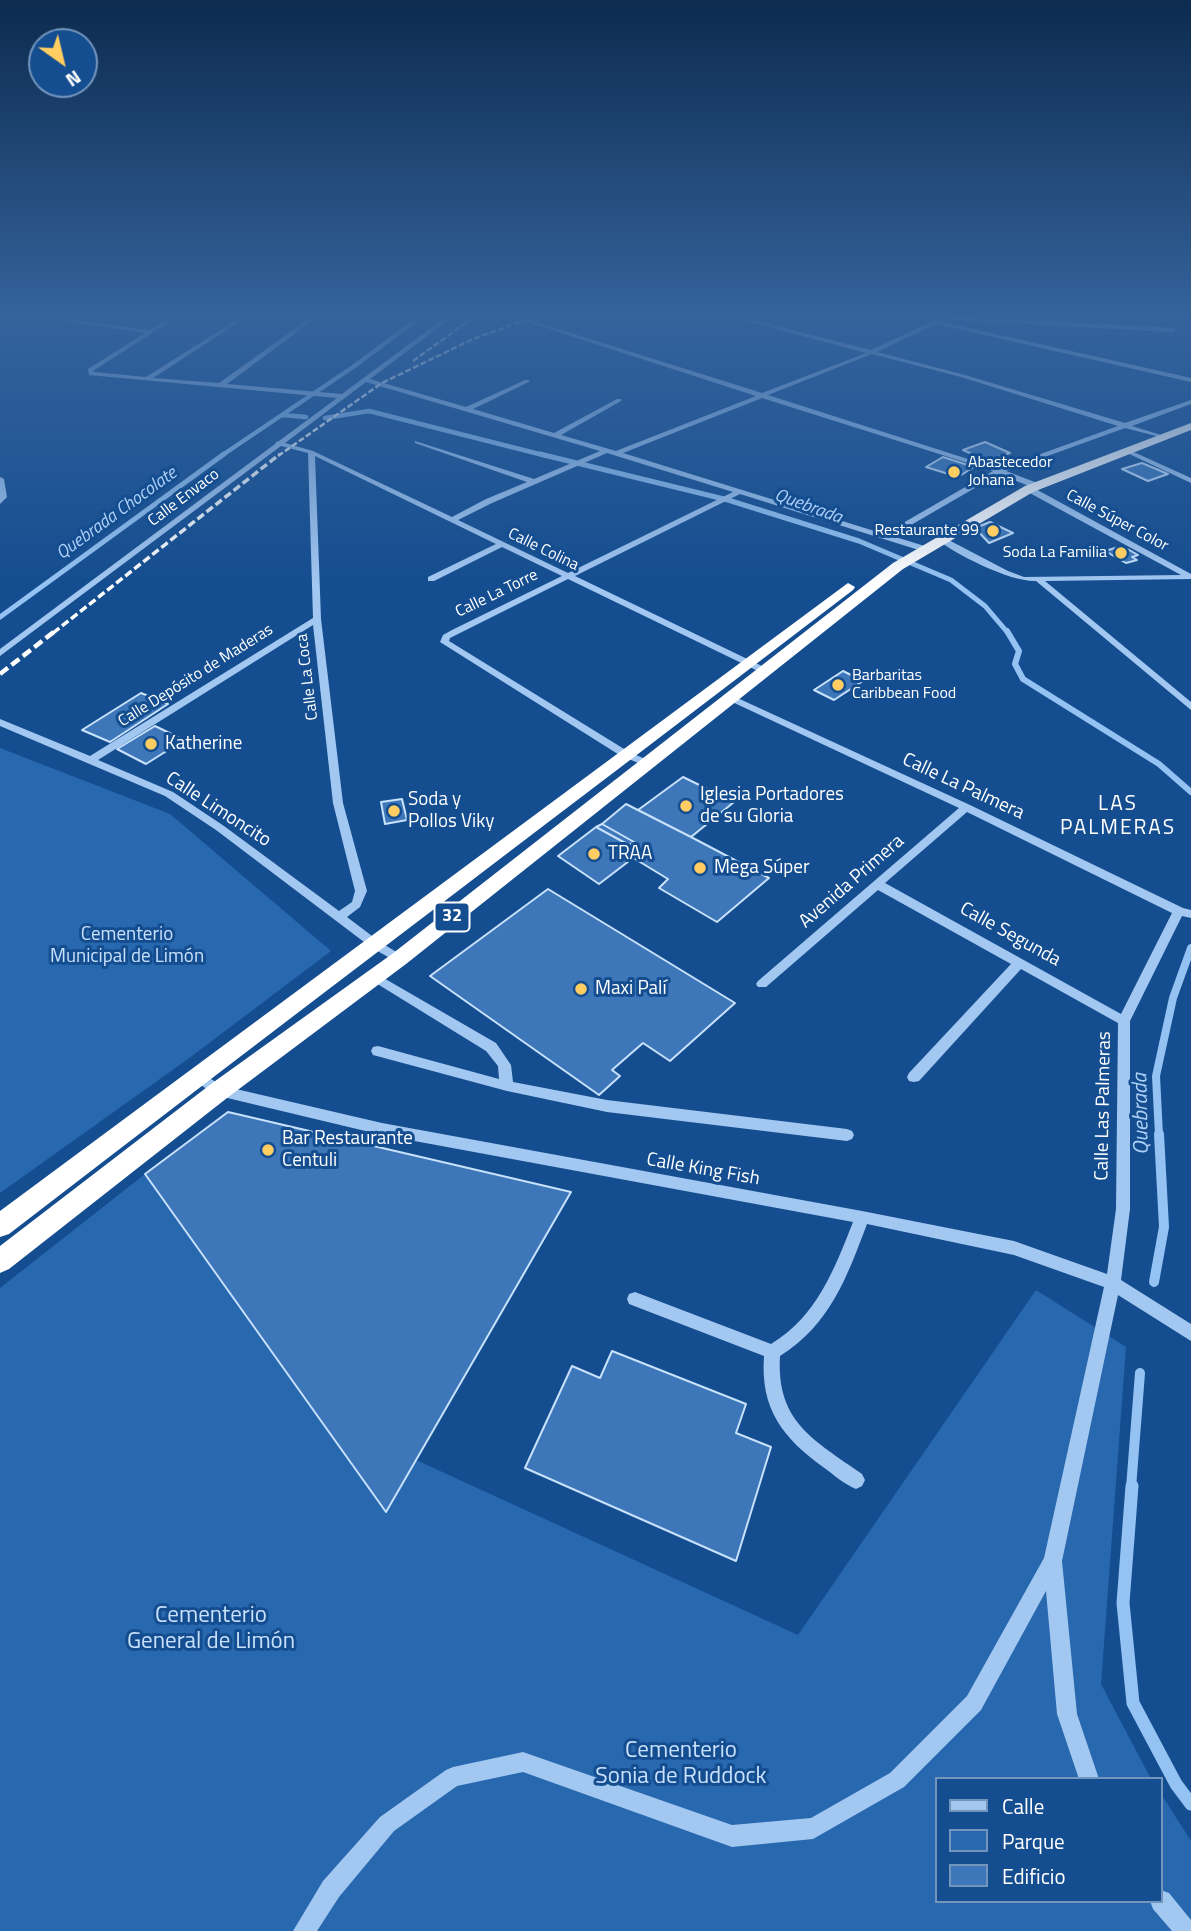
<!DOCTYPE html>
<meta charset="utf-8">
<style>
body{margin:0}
#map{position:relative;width:1191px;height:1931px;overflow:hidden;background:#154e90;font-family:"Titillium Web",sans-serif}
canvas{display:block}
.legend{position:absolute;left:935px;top:1777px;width:228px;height:126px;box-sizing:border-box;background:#154e90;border:2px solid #7395bc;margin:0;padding:9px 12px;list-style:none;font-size:21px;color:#fff}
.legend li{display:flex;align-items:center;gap:14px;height:35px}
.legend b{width:35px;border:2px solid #7395bc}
.north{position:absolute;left:28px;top:28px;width:70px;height:70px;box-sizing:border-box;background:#154e90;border:2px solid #7395bc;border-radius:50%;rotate:146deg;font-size:19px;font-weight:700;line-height:28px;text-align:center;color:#fff}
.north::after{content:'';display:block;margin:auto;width:24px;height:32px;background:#ffcd61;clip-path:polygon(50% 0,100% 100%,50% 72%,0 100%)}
</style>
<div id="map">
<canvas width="1191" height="1931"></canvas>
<ul class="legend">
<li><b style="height:9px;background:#a2c7f1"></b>Calle</li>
<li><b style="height:19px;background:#2768af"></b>Parque</li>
<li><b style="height:19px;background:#3d77b9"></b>Edificio</li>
</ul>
<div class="north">N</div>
</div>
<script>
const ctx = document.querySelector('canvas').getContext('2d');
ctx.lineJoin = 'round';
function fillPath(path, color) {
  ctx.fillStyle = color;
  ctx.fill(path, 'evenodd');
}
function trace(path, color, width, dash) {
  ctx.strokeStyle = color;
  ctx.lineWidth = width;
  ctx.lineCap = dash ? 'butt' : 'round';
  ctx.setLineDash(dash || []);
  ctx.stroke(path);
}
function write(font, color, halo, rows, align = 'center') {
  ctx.font = font + ' "Titillium Web",sans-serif';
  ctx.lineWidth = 6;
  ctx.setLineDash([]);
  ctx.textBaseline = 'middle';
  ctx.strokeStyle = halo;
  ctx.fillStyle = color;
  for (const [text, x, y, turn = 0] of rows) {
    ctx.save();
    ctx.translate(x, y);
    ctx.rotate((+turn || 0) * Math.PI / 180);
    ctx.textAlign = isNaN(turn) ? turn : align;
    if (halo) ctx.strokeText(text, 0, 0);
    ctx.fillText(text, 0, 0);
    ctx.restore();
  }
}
const green = new Path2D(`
 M0,748L170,814L331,951L188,1059L0,1193Z
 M145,1174L386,1511L416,1460L798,1635L1036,1290L1126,1347L1101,1684L1151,1779H937V1901H1161V1794L1191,1841V1931H0V1288Z`);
const streamFar5 = new Path2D(`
 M865,315H906
 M902,315L1173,330
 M282,415L306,417
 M325,418L369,411L547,456
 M221,456L353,367L423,315`);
const streamFar4 = new Path2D(`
 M540,454L728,500L859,541L951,580L985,606L1008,633
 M0,617L224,454`);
const streamFar3 = new Path2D(`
 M1007,631L1019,651L1015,664L1023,679L1159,764L1191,792`);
const streamFar2 = new Path2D(`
 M1159,1135L1156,1076L1173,998L1191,948`);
const streamFar1 = new Path2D(`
 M1154,1282L1164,1227L1159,1134
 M1131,1488L1140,1373`);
const stream = new Path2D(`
 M1132,1486L1123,1603L1133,1703L1176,1784L1191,1804`);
const building = new Path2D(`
 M985,442L1010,453L988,461L963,450Z
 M943,457L974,467L958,477L926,467Z
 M1142,463L1168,474L1148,481L1122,469Z
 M990,522L1013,533L989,543L975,528Z
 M1122,546L1138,555L1132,557L1137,560L1126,563L1105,551Z
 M843,671L863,681L834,700L814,690Z
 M141,693L168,704L110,742L82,730Z
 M155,726L184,740L146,764L117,749Z
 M683,777L734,802L691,837L638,810Z
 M402,799L407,820L385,824L381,802Z
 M626,804L691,837L769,878L717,922L659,888L668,879L622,851L634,842L602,824Z
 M602,824L634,842L629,845L596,827Z
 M596,827L629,845L622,851L633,858L599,884L558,856Z
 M548,889L735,1003L670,1061L643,1043L612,1070L620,1076L599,1095L430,976Z
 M228,1112L571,1192L386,1512L145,1174Z
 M612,1351L746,1404L736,1433L771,1447L736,1561L525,1468L572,1366L600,1378Z`);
const minor = new Path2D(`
 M174,315H180L93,371L94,372L146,377L244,315H250L153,378L219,383L314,315H320L227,384L342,394L440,321L392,317L389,315L444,318L449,315H455L370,379L466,407L525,380H529V382L473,409L554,433L617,399H621V401L561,435L616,451L756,396L506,315H514L762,393L866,353L724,315H733L871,350L933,321L935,315H941L938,321L1191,378V382L936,324L877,352L965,375L1125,423L1191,400V404L1132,426L1164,436V438L1125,428L1006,471L1040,484V488H1034L999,474L892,536L928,547V551H922L740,494L575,576L766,668V672H760L568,579L450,638L449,641L629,752L650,761L651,763L646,766L621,756L440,642L443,635L452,630L562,576L502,547L434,581H428V577L496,544L315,456L321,619L343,803L367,891L360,907L347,917L380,942L403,956L405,959L399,963L372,948L216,830L165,796L0,726V719L90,756L313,618L308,453L281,446L0,656V649L275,444L276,442L279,441L337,398L89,375L88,369L145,333L51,319L54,317L149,330ZM872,354L961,377L1118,426L999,469L768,395ZM366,382L600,451L534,479L415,441V443L527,482L486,499L452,517L313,451L285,443ZM762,398L993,471L884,534L623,453ZM607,453L733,492L568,573L458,520L492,503ZM313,625L333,803L355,891L352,902L339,911L224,826L173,792L98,760Z
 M1127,449L1191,478V483L1125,452L1124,451Z
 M0,477L4,479L7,497L0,504Z
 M1026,487H1032L1191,574V579L1045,581L1191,702V710L1036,581C1010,582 957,555 936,539L943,537L1008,571L1024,577L1181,575L1026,491Z
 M731,695L970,805L1183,908L1191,910V918L1182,916L1130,1021V1209L1121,1280L1191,1324V1341L1118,1295L1062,1561L1077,1714L1099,1779H1079L1057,1714L1046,1591L981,1710L904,1787L813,1839L732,1847L523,1772L457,1786L394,1831L339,1897L317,1931H293L323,1881L380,1817L446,1770L453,1767L523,1752L732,1825L811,1818L890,1773L967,1696L1044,1558L1104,1287L1014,1255L867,1224C847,1277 830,1325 780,1356C776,1422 814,1440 862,1474L865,1480L862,1486L856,1489C844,1484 834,1475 823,1467C783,1438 760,1409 764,1356L629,1304L627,1299L629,1294L635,1292L771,1344C817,1316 834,1270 853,1222L382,1135L219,1096L192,1080L190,1076L192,1072L197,1071L223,1086L382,1123L862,1211L1014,1241L1107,1274L1116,1209L1118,1023L1021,969L919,1081L914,1082L909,1081L907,1077L909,1073L1011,964L878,890L766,987H758L756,984L758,981L959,808L728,700V696ZM967,812L1172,913L1121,1014L885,883Z
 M375,973L496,1043L511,1065L513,1082L607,1100L847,1129L852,1131L854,1135L852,1139L847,1141L607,1112L507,1091L373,1055L371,1051L373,1047L378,1046L499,1079L498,1066L486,1051L371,980L369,977Z
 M1161,1890L1169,1893L1191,1920V1931H1172L1153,1909L1150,1901H1161Z`);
const highway = new Path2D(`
 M1191,423V430L1033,492L903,569L406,964L227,1098L9,1269L0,1273V1246L211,1084L392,954L893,563L1025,486Z
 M848,583L855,587L853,590C572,805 289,1018 9,1234L0,1237V1211Z`);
const railFar2 = new Path2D(`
 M413,361L477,315
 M278,456L382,383L473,339L539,315`);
const railFar1 = new Path2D(`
 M53,633L280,454`);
const rail = new Path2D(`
 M0,674L55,631`);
const markers = [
 [954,472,7,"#ffcd61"],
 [993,531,7,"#ffcd61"],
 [1121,553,7,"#ffcd61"],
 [838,685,7,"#ffcd61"],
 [151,744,7,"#ffcd61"],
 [686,806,7,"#ffcd61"],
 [394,811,7,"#ffcd61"],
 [594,854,7,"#ffcd61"],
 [700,868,7,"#ffcd61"],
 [581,989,7,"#ffcd61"],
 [268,1150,7,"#ffcd61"]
];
const farPoinames = [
 ["Abastecedor",968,463],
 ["Johana",968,481],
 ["Restaurante 99",979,531,"right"],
 ["Soda La Familia",1107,553,"right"],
 ["Barbaritas",852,676],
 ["Caribbean Food",852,694]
];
const farStreetnames = [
 ["Calle Envaco",184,498,-37],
 ["Calle Súper Color",1117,521,28],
 ["Calle Colina",543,550,26],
 ["Calle La Torre",497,594,-26],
 ["Calle Depósito de Maderas",196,676,-32],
 ["Calle La Coca",308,677,-97]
];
const farWaternames = [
 ["Quebrada",808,507,20],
 ["Quebrada Chocolate",117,514,-36]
];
const shields = [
 [452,917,35]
];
const shieldNames = [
 ["32",452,917]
];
const poiNames = [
 ["Katherine",165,744],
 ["Iglesia Portadores",700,795],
 ["de su Gloria",700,817],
 ["Soda y",408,800],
 ["Pollos Viky",408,822],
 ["TRAA",608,854],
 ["Mega Súper",714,868],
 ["Maxi Palí",595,989],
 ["Bar Restaurante",282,1139],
 ["Centuli",282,1161]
];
const streetNames = [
 ["Calle La Palmera",963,787,25],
 ["Calle Limoncito",218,810,33],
 ["Avenida Primera",852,882,-41],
 ["Calle Segunda",1010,935,29],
 ["Calle Las Palmeras",1104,1106,-89],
 ["Calle King Fish",703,1170,10]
];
const parkNames = [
 ["Cementerio",127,935],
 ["Municipal de Limón",127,957]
];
const neighbourhoodNames = [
 ["LAS",1118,805],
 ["PALMERAS",1118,829]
];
const waterNames = [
 ["Quebrada",1142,1114,-91]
];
const nearParknames = [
 ["Cementerio",211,1616],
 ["General de Limón",211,1642],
 ["Cementerio",681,1751],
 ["Sonia de Ruddock",681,1777]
];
fillPath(green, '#2768af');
trace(streamFar5, '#94c3f3', 4.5);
trace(streamFar4, '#94c3f3', 5);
trace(streamFar3, '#94c3f3', 6);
trace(streamFar2, '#94c3f3', 8);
trace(streamFar1, '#94c3f3', 10);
trace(stream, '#94c3f3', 13);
fillPath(building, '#3d77b9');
trace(building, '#c8e1fc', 2);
fillPath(minor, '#a2c7f1');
fillPath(highway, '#fff');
trace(railFar2, '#fff', 2.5, [6, 2.5]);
trace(railFar1, '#fff', 3.5, [8, 3.5]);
trace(rail, '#fff', 4.5, [10, 4.5]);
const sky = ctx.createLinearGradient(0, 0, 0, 585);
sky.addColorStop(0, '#0c2b4f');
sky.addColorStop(0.54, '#35639c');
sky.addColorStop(1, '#35639c00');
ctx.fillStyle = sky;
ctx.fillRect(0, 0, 1191, 585);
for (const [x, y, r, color] of markers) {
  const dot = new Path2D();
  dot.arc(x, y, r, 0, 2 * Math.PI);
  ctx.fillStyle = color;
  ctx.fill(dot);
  trace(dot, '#154e90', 2.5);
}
write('16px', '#fff', '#154e90', farPoinames, 'left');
write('16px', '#fff', '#154e90', farStreetnames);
write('italic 18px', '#aed1f8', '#154e90', farWaternames);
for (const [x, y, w] of shields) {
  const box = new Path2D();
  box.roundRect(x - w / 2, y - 14.5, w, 29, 5);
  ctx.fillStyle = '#154e90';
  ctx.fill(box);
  trace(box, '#fff', 2);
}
write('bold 18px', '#fff', null, shieldNames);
write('19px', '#fff', '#154e90', poiNames, 'left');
write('19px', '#fff', '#154e90', streetNames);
write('19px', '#c8e1fc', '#154e90', parkNames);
ctx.letterSpacing = '2px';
write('21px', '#fff', '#154e90', neighbourhoodNames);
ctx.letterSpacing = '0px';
write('italic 21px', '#aed1f8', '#154e90', waterNames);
write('23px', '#c8e1fc', '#154e90', nearParknames);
</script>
